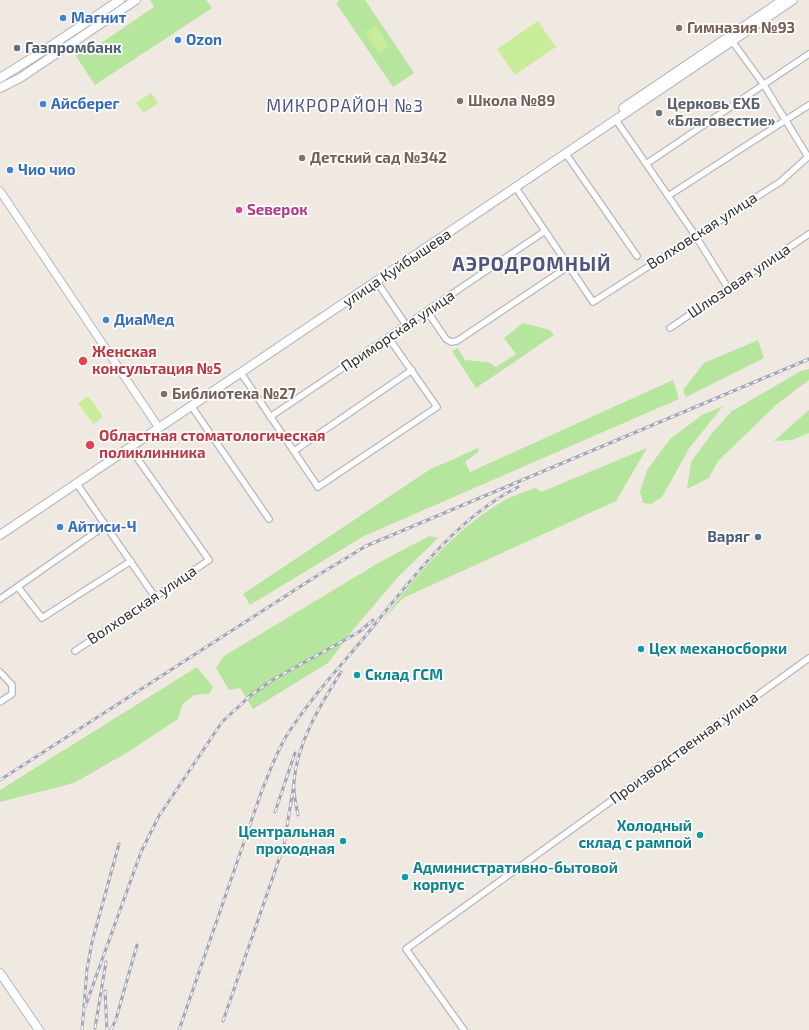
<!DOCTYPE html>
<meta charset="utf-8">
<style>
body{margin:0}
canvas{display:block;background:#efe9e1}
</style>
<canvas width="809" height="1030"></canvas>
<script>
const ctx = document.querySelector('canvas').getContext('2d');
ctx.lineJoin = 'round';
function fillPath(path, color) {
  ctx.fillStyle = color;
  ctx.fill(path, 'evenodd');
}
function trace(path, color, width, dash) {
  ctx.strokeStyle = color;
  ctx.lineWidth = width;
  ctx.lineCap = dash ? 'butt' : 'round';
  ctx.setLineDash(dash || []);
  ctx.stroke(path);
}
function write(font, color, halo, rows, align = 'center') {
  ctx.font = font + ' "Exo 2",sans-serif';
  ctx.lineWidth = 3.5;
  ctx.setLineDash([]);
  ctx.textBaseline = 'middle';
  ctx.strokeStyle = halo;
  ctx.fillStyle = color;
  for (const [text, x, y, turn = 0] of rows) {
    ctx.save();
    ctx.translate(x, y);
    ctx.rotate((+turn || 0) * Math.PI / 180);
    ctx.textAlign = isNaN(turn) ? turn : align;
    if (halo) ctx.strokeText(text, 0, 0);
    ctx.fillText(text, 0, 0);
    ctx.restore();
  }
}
const green = new Path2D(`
 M150,0H206L212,8L95,85L72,50L77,46L83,45L88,52L154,7Z
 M340,0H365L414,73L393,87L336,3Z
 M523,323L550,330L554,335L476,388L452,351L458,348L465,360L488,362L496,367L516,354L504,338Z
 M758,340L764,358L686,397L683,390L704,363Z
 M809,369V380L777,404L742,438L718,461L709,478L687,489L691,462L713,432L732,411L801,371Z
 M673,380L679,399L364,536L250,605L243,594L429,470L478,448L479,451L465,462L470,472Z
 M723,406L690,447L662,497L651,504L643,503L640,491L647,470L670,439L702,415Z
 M809,410V433L792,440L774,441Z
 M647,448L616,501L403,598L382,621C416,576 454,529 505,500C514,495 525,492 536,488L541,492Z
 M429,536L438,538L398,577L353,630L328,663L253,709L240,688L229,690L216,668L224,656L380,562Z
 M197,667L213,687L209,694L195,695L187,700L182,705L178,719L128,752L74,783L0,802V790Z`);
const pitch = new Path2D(`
 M538,21L556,47L515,75L497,49Z
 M375,25L389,46L379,53L365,32Z
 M151,93L158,103L143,113L136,103Z
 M88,396L103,417L93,424L78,403Z`);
const minor = new Path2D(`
 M732,41L764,85L808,157
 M616,120L695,235L728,288
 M566,154L637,256
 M646,164L809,54
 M516,188L593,302L780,182L809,156
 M668,196L809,105
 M377,282L406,325
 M427,311L446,339L451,342L457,341L569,266
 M670,328L809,234
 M241,373L318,487L437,407L388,337
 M192,407L269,519
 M270,417L545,231
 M294,451L412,370
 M77,484L155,597
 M18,587L42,618L131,561
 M0,599L106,525
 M75,651L209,560L130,448
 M0,672L12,685V694L0,702
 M464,1030L406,949L809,658`);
const tertiary = new Path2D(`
 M0,191L157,425`);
const secondary = new Path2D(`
 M0,78L37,55L120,0
 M0,88L20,78L136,0
 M623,108L783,0
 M0,535L793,0
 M0,973L39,1030`);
const rail = new Path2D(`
 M0,780L315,577L366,546L809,359
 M275,812L295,753
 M298,815C296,804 293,793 294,782C297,742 321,704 341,672
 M105,991L107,1030
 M85,1007L141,852L159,816L222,722L251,695L274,679L334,646L359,632L373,620
 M223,1021L284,845L294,783
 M95,1028L106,962
 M82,1030L87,969L92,942L119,844
 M111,1030L116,1019L137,945
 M179,1030L261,793C269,773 276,753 287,735C309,700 337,670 363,639C408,584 453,520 518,487`);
const markers = [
 [63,18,4,"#3f7fe0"],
 [679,28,4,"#8d6e63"],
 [178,40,4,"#3f7fe0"],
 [17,48,4,"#5c6f8a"],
 [460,101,4,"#8d6e63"],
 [43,104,4,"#3f7fe0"],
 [659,113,4,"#6b7280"],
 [302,158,4,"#8d6e63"],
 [10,170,4,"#3f7fe0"],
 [239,210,4,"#d1479c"],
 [106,320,4,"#3f7fe0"],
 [83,361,5,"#e0444e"],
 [164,394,4,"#8d6e63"],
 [90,445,5,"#e0444e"],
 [60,527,4,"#3f7fe0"],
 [758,537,4,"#5c6f8a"],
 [641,649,4,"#0f9aa8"],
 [357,675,4,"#0f9aa8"],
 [700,835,4,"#0f9aa8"],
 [343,841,4,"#0f9aa8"],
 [405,877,4,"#0f9aa8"]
];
const shopNames = [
 ["Магнит",71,18],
 ["Ozon",186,40],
 ["Айсберег",51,104],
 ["Чио чио",18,170],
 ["ДиаМед",114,320],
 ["Айтиси-Ч",68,527]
];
const educationNames = [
 ["Гимназия №93",687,28],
 ["Школа №89",468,101],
 ["Детский сад №342",310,158],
 ["Библиотека №27",172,394]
];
const serviceNames = [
 ["Газпромбанк",25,48],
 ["Варяг",750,537,"right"]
];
const worshipNames = [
 ["Церковь ЕХБ",667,104],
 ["«Благовестие»",667,121]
];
const hotelNames = [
 ["Sеверок",247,210]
];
const streetNames = [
 ["Волховская улица",702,231,-33],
 ["улица Куйбышева",397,268,-34],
 ["Шлюзовая улица",739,281,-34],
 ["Приморская улица",398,331,-34],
 ["Волховская улица",142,605,-34],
 ["Производственная улица",684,748,-36]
];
const healthNames = [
 ["Женская",92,352],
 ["консультация №5",92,369],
 ["Областная стоматологическая",99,436],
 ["поликлинника",99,453]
];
const cultureNames = [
 ["Цех механосборки",649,649],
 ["Склад ГСМ",365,675],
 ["Холодный",692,826,"right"],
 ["склад с рампой",692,843,"right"],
 ["Центральная",335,832,"right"],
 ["проходная",335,849,"right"],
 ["Административно-бытовой",413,868],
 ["корпус",413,885]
];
const quarterNames = [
 ["МИКРОРАЙОН №3",345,106]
];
const districtNames = [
 ["АЭРОДРОМНЫЙ",532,265]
];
fillPath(green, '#b6e59e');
fillPath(pitch, '#c9ec9a');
trace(minor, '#b4b7c1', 8);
trace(tertiary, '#b4b7c1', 9);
trace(secondary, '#b4b7c1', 10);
trace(minor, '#fff', 5.5);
trace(tertiary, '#fff', 7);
trace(secondary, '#fff', 8);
trace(rail, '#a3a6b8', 3);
trace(rail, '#fff', 1.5, [4.5]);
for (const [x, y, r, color] of markers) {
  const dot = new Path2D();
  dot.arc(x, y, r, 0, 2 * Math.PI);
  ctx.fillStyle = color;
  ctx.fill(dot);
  trace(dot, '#fff', 1.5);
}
write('bold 15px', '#366cbe', '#fff', shopNames, 'left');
write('bold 15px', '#785e54', '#fff', educationNames, 'left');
write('bold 15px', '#4e5e75', '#fff', serviceNames, 'left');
write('bold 15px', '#5b616d', '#fff', worshipNames, 'left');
write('bold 15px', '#b23c85', '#fff', hotelNames, 'left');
write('15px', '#2e2e2e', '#fff', streetNames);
write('bold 15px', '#be3a42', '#fff', healthNames, 'left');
write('bold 15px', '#0d838f', '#fff', cultureNames, 'left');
ctx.letterSpacing = '1px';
write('17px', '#4d5680', '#fff', quarterNames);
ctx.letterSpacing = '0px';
ctx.letterSpacing = '1px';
write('bold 19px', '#4d5680', '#fff', districtNames);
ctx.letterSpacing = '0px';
</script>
